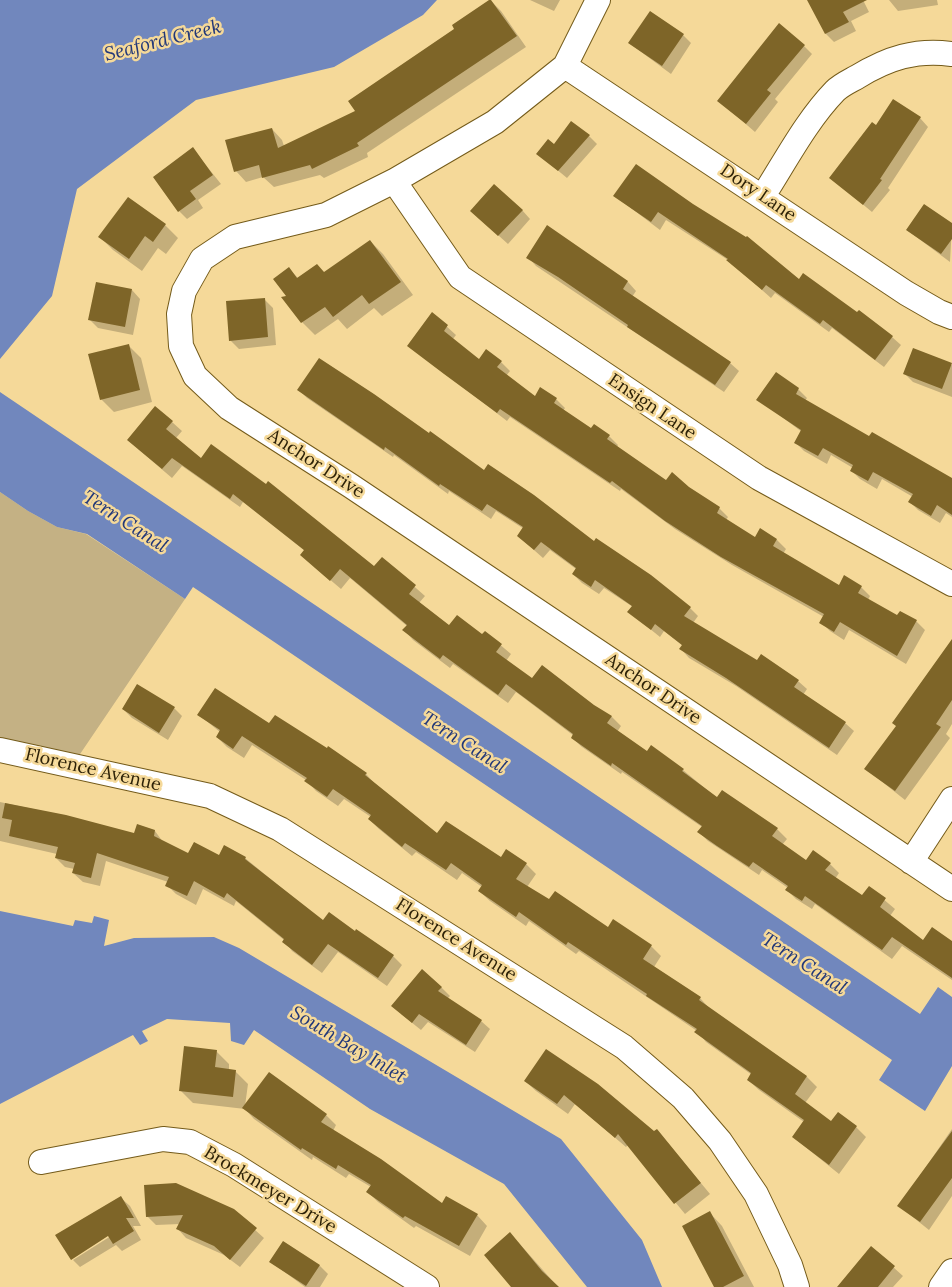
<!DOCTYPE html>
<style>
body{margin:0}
canvas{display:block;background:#f5d999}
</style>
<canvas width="952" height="1287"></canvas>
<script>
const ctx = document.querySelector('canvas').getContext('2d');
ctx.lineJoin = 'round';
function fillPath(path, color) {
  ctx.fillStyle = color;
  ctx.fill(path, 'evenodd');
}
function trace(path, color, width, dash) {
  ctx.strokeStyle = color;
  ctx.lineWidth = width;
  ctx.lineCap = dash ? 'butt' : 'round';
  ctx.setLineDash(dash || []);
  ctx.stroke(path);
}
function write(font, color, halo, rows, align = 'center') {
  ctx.font = font + ' Lora,serif';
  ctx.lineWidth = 5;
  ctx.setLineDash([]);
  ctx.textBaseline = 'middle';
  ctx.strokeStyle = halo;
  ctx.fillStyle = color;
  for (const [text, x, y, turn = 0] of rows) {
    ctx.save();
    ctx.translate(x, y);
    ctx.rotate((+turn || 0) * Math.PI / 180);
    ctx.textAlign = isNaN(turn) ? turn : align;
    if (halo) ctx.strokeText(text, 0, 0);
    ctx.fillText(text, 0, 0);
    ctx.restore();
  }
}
const green = new Path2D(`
 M0,492L28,511L57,527L86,534L185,599L76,760L0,740Z`);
const water = new Path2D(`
 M0,0H437L423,15L334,67L196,100L77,189L52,296L0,359Z
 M0,392L920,1014L938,987L952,997V1066L925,1111L879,1080L892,1060L193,587L185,599L87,534L57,527L28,511L0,492Z
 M0,911L73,926L75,920L92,923L94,916L109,920L104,946L134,938L214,937L239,948L561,1139L642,1240L662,1287H587L504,1184L370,1109L254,1030L244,1045L231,1041L230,1023L167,1019L142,1031L148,1041L140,1045L133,1035L0,1104Z`);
const shadow = new Path2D(`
 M490,0L501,11L526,47L367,153L368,157L324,178L320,175L274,187L263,177L246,182L236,171L272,129L282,140L284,146L357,112Z
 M530,0H560L554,11Z
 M808,0H863L869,12L851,21L856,31L834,42L826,34Z
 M889,0H937L938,5L898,11Z
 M683,35L691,43L671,74L629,43Z
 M804,46L812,54L775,99L778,102L755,132L719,101Z
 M920,118L928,127L888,188L890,190L872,212L831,178L876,127Z
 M589,136L597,144L567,178L538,154L555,146Z
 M193,149L221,184L198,200L203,208L187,219L179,211Z
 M636,165L799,281L892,337L901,345L884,367L832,328L829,332L775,293L771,298L728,260L666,220L660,230L615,196Z
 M522,210L530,219L508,244L480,219Z
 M165,225L178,238L166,254L158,248L142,271L113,250L100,237Z
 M952,225L950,262L907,230Z
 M548,227L628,282L636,291L632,297L730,363L739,371L724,392L536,266L528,257Z
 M370,241L383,254L413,295L382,316L374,308L347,329L338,319L315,335L302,322L289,297V269L299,279L325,273Z
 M132,290L140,299L133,335L98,328L90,320Z
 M264,299L273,308L276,345L239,349L230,340Z
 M433,314L456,335L453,339L479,360L501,362L510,371L506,376L535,398L556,399L565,408L563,411L591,430L609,436L618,445L617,447L666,482L689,488L719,508L728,517L726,520L755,538L760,530L777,540L786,549L783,554L839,587H861L870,596L868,600L898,617L901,612L916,621L925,630L906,664L849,630L844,640L830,631L821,622L824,617L732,565L675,529L621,489L620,491L510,417L507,421L409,346Z
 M128,345L141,358L152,402L114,412L101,399Z
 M914,349L952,365V397L913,382L904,373Z
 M776,373L798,389L807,398L805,401L870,438L952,480V517L946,513L940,523L918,510L910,502L913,497L882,479L877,489L860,479L851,470L853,468L831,455L827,464L804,451L796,443L802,432L758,399Z
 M299,390L484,471L690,608L698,616L693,623L757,661L798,681L807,689L803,695L845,723L854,731L837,755L736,686L689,658L681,649L683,646L664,631L660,637L629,612L633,607L604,588L599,594L582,583L573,574L576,569L550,550L543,558L518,536L524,529L496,511L491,519L449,491L448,494L394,455L393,457L307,398Z
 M172,422L182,431L176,438L201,460L374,568L382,558L425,596L419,603L449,627L483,636L485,632L511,654L506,661L533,680L593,706L612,717L621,726L617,732L647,753L683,770L718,799L722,792L777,829L787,839L782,845L807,862L830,864L839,873L835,879L862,897L869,887L895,909L890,916L924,942H952V980L902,946L892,959L815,904L812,909L796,899L787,890L788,888L762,870L759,875L708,841L699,832L702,827L622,772L621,774L582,747L572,738L574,736L516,692L508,703L453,664L450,668L413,640L404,630L407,626L350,578L341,589L301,555L305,551L243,502L240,507L182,466L172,478L138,449Z
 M952,641V724L946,734L950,738L905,800L866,769L897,726Z
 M174,708L182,716L168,740L132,718L123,709Z
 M199,715L270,725L366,774L376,785L438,835L501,859L526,864L536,874L527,887L550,901L608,929L651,946L661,956L654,967L700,998L710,1009L807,1077L817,1087L805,1103L831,1123L856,1127L866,1137L839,1174L793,1137L804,1122L759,1090L748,1080L752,1075L706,1042L697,1031L579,951L576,954L529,921L526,926L490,901L479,891L482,887L462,873L457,880L416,852L412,856L379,829L369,819L371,817L344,799L338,806L316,791L306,780L252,745L244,758L227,747L217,737L220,732Z
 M0,802L66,816L134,834L155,831L163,842L189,855L245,858L323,922L355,933L393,956L402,965L387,986L338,952L322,973L292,951L284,940L236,901L234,906L203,889L196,905L176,894L167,885L168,882L106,861L100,886L83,882L73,873L74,869L65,867L56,858L57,854L0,841Z
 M441,987L450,996L447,999L481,1021L490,1029L475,1052L428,1022L421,1030L401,1014Z
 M216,1051L229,1064V1070L235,1071L248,1084L245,1106L326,1115L336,1125L333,1131L442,1204L477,1215L487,1226L470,1256L416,1226L414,1228L378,1202L368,1192L371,1187L349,1174L346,1178L313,1157L312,1160L254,1119L245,1109L193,1103L180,1090Z
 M525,1081L598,1085L654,1133L657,1130L710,1194L685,1214L628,1145L626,1147L575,1104L568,1114L536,1091Z
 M952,1129V1196L929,1230L899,1206Z
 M121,1198L130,1206L141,1226H133L141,1240L122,1251L116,1245L80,1267L73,1260L114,1234Z
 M233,1210L264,1238L240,1267L224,1255L186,1238L178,1229L180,1224L156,1225L147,1216Z
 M710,1213L722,1226L754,1287H715Z
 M284,1242L320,1266L328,1274L320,1287H305L271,1262Z
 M518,1242L558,1287H513Z
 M872,1248L903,1276L893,1287H850Z`);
const building = new Path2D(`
 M489,0H491L517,36L357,143L359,146L312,169L310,165L262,178L259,165L234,172L225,140L272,128L278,148L355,111L348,101L454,29L452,25Z
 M807,0H867L843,12L849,22L825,34Z
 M650,11L684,34L662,66L628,43Z
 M779,23L805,45L767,90L771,93L746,124L717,101Z
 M893,99L921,117L880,179L882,180L863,205L829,178L872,122L876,125Z
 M571,121L590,135L558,171L536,154L548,139L554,144Z
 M193,147L213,175L190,191L196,199L178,212L153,177Z
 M636,164L693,204L746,237L747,236L799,279L803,273L857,312L859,310L893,336L875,360L823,320L820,324L766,285L762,290L726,260L728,259L658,212L651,222L613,196Z
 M494,184L523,210L498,236L470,211Z
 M128,197L166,224L153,242L145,236L129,259L98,237Z
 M924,204L952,223V239L941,254L906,230Z
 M547,225L628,281L623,289L731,362L715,385L627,327L628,325L558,277L526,258Z
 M370,240L401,282L369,304L362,295L333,317L325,307L301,323L281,297L286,296L273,279L289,267L297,278L317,264L324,272Z
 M96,282L132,289L125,327L88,320Z
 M265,298L268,337L229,341L226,301Z
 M432,312L448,325L444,331L479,359L486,349L502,361L497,367L535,396L540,387L557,398L554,403L591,428L594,424L610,435L607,439L666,480L672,472L689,487L720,507L717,513L755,537L760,528L777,539L773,546L839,585L844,575L862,586L858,593L897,615L900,611L917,620L897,656L840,622L834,632L819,623L824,614L721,557L665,521L612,481L610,483L500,409L497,413L444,374L407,346Z
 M129,344L140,390L100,400L88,354Z
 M913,348L952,363L942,389L903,374Z
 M319,358L374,394L429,433L430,431L484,470L488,464L534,495L594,541L596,538L651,575L691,607L684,616L757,660L761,654L799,680L794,687L846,722L829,748L726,678L679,649L682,645L655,624L651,630L627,612L632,606L595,580L591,587L572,574L576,568L541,542L534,550L517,536L523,527L487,504L482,511L440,484L439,486L385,447L384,450L297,390Z
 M776,372L799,388L796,394L869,436L872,432L952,478V515L937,505L931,516L908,502L913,494L873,472L868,481L850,471L853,465L823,448L818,456L794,443L801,430L756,400Z
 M155,406L173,421L166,429L201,458L211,444L266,484L268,481L374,566L382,557L416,585L409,594L449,625L457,615L482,634L485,631L502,644L496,652L532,678L542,665L594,705L612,716L607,723L647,751L651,745L684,769L682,771L717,797L722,790L778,828L772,836L806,860L813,850L831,863L825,870L862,895L869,886L886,898L880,907L923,940L932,927L952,941V978L892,937L882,950L805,896L802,901L785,890L788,886L753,862L749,867L717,846L697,832L702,826L612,763L611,766L571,738L573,734L506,684L498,695L443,655L440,659L402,630L407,625L340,569L330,581L300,555L304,550L233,494L230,499L172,458L162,469L127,440Z
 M952,639V700L936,724L941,727L895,791L864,769L896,726L892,723Z
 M137,684L175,707L159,733L122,709Z
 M215,688L269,723L275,715L327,748L328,746L367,773L365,775L437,833L446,821L501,857L506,849L527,863L516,879L549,899L555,891L608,927L613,919L652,945L643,959L701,997L699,1000L807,1076L795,1094L831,1121L838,1112L857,1126L829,1165L792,1137L804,1120L747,1080L751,1073L694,1032L697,1029L646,996L647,994L568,942L566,945L519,912L516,917L478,891L482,885L451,863L446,870L405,843L402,847L368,819L371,815L333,789L327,797L304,781L307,778L242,736L233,749L216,737L220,730L197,715Z
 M5,803L66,815L134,833L137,824L155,830L154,836L188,853L194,842L219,855L224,845L246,857L245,859L323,920L329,912L355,931L356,929L394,955L378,978L328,944L312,965L282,942L284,939L227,893L224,898L194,881L187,896L165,886L169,877L97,853L91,878L72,873L75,863L55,858L58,847L9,836L12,820L2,818Z
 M422,969L442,987L438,991L482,1020L466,1045L419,1014L412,1023L391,1006Z
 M184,1046L217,1050L215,1067L236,1070L233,1097L179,1091Z
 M546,1049L598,1084L654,1131L657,1129L701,1183L674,1204L618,1134L615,1138L564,1095L557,1104L524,1081Z
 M269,1072L327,1114L321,1122L381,1159L442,1203L446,1196L478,1214L459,1246L405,1216L403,1218L366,1192L371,1185L338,1165L336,1169L302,1148L301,1150L242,1108Z
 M952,1131V1178L920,1222L897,1206Z
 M176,1183L234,1209L257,1228L230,1260L214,1246L176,1229L183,1215L146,1217L144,1185Z
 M121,1196L134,1218H126L134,1231L113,1244L108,1236L71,1260L55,1235Z
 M710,1211L744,1276L723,1287H714L682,1226Z
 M510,1232L542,1271L559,1287H511L484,1255Z
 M283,1241L320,1265L306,1286L269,1262Z
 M871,1246L895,1266L878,1287H837Z`);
const minor = new Path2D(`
 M598,0L565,66L495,122L394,181L326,215L235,237L202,259L184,291L179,314L181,346L195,376L229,408L351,486L952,889
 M565,66L906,293L939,312L952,317
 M394,181L460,277L759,478L952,584
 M763,196C785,162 806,121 835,91C841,85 850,81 857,77C888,58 916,49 952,54
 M0,750L210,796L280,829L624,1047L683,1098L720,1141L756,1194L790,1265L797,1287
 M911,862L952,799
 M41,1162L163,1139L190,1142L234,1165L427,1287
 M941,1287L952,1271`);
const streetNames = [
 ["Dory Lane",758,193,34],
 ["Ensign Lane",652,407,34],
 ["Anchor Drive",316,464,33],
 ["Anchor Drive",653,689,34],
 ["Florence Avenue",93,770,13],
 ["Florence Avenue",456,940,32],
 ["Brockmeyer Drive",270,1190,31]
];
const waterNames = [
 ["Seaford Creek",163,41,-14],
 ["Tern Canal",125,522,33],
 ["Tern Canal",464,743,33],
 ["Tern Canal",804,964,33],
 ["South Bay Inlet",348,1045,31]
];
fillPath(green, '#c4b184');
fillPath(water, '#7187bd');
fillPath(shadow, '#0003');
fillPath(building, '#7e6528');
trace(minor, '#745b1a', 26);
trace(minor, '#fff', 24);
write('18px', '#2d2208', '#f5d999', streetNames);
write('italic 19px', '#223879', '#f5d999', waterNames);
</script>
